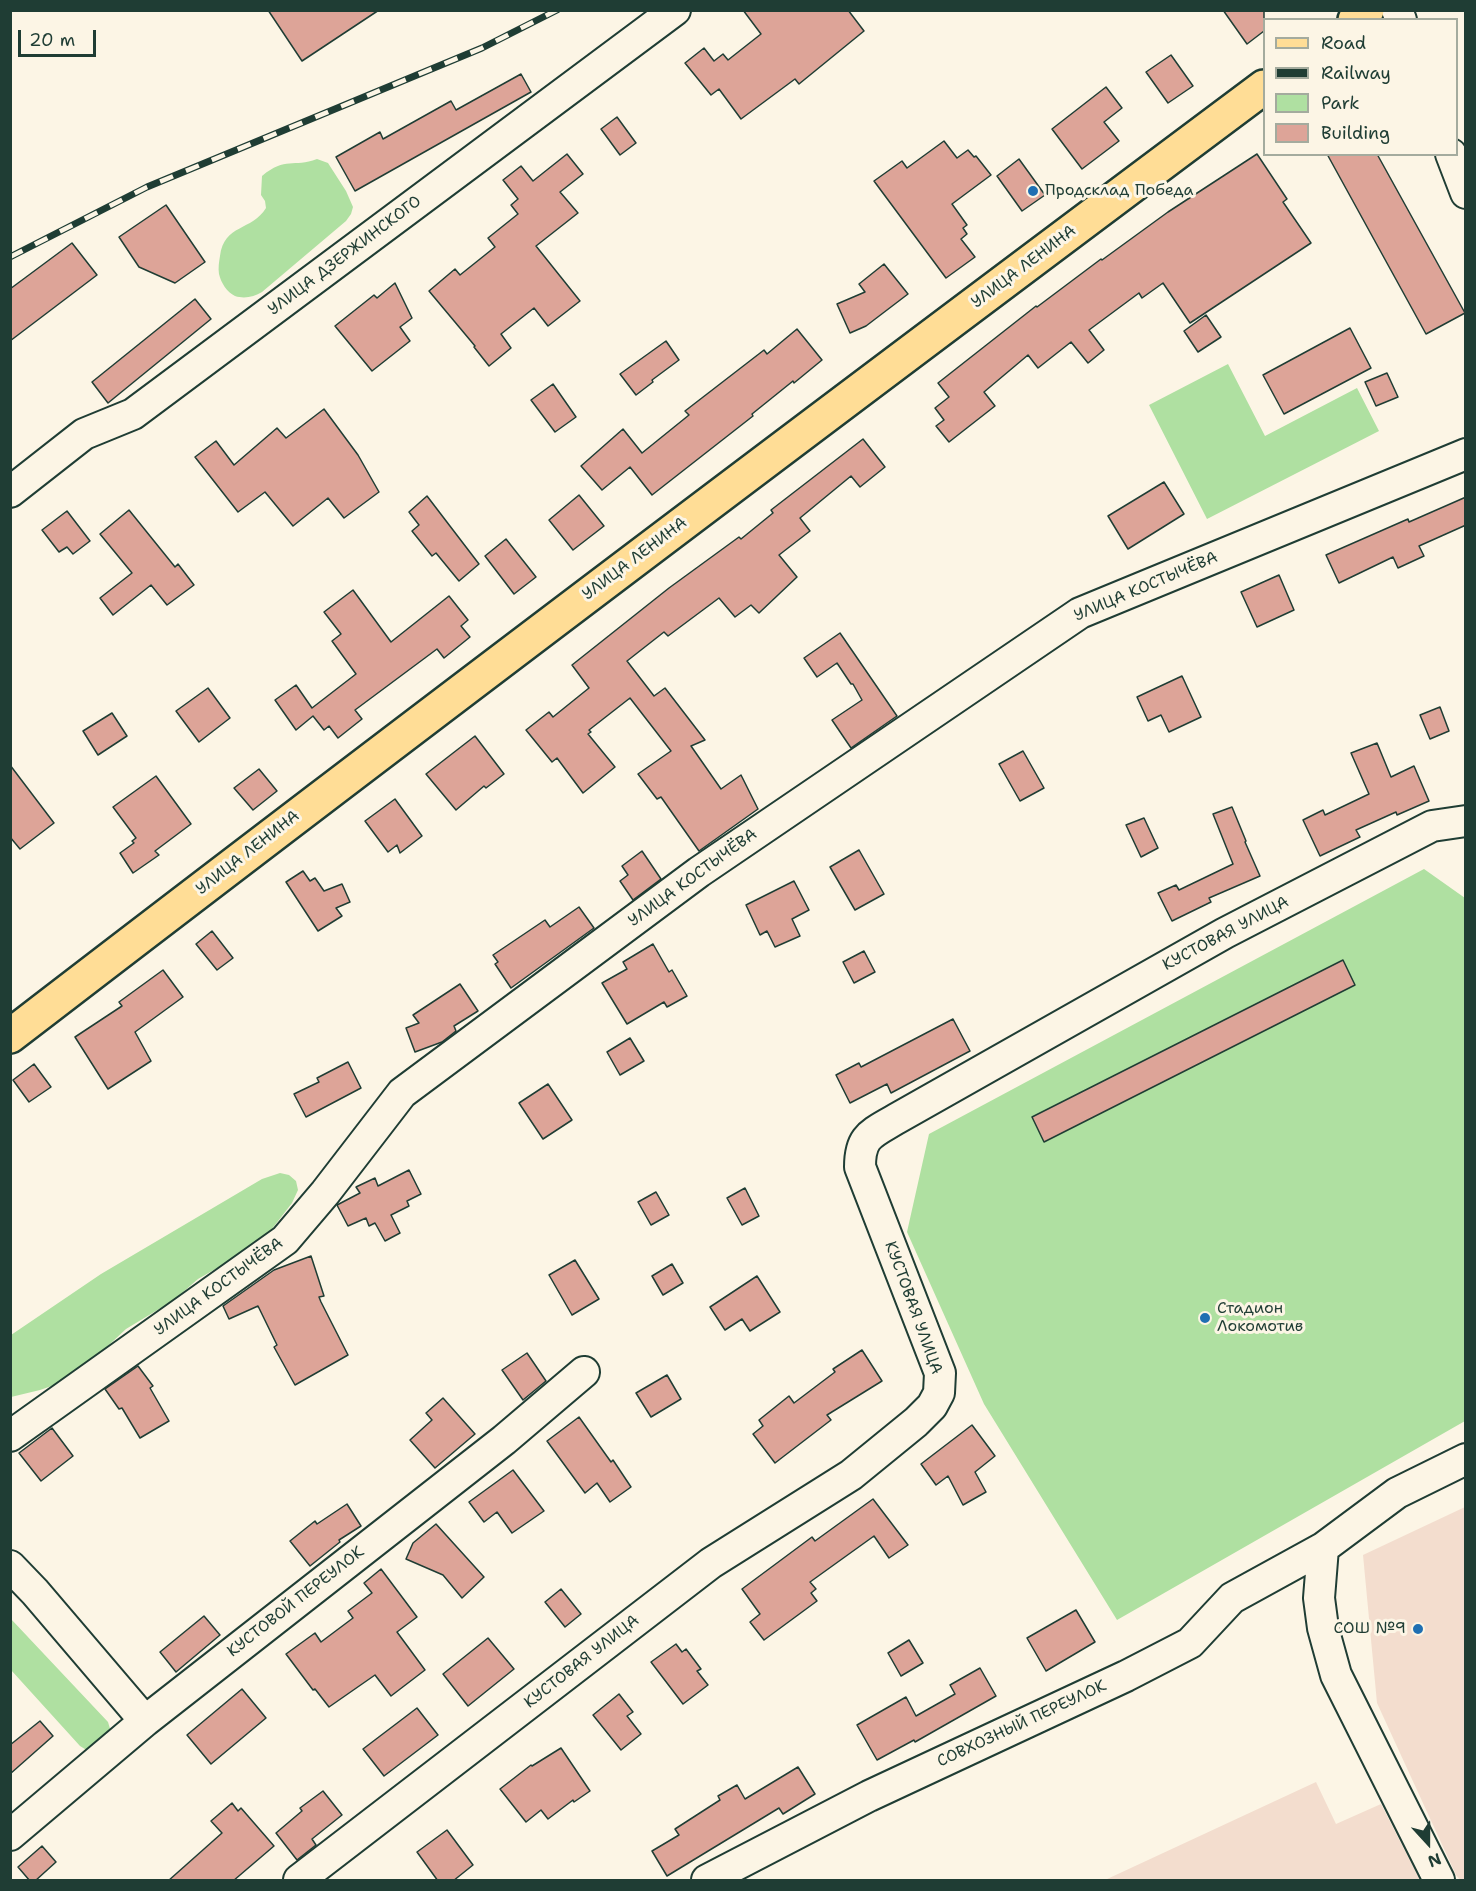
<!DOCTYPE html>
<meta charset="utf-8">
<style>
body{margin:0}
#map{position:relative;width:1476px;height:1891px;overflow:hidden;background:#fcf5e5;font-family:"Shantell Sans",sans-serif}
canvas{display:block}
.frame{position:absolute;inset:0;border:12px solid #1f3d34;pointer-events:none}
.legend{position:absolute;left:1263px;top:18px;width:195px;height:138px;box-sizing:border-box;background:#fcf5e5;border:2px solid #a4ab9e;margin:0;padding:8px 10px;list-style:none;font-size:18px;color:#1f3d34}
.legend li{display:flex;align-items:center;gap:12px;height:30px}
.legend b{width:30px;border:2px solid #a4ab9e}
.north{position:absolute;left:1398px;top:1813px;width:60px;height:60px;-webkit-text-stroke:4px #fcf5e5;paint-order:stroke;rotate:159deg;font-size:16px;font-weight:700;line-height:24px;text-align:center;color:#1f3d34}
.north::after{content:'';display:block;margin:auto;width:21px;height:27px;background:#1f3d34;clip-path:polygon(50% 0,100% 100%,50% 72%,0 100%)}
.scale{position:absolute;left:18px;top:30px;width:78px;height:27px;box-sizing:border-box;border:3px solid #1f3d34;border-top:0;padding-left:8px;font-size:18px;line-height:21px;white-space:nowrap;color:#1f3d34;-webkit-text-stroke:4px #fcf5e5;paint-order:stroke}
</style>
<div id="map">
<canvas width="1476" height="1891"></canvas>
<div class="frame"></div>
<ul class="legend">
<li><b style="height:8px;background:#ffdd96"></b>Road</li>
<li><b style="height:8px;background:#1f3d34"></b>Railway</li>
<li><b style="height:16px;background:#afe0a1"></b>Park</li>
<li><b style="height:16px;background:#dda498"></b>Building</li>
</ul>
<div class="north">N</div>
<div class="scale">20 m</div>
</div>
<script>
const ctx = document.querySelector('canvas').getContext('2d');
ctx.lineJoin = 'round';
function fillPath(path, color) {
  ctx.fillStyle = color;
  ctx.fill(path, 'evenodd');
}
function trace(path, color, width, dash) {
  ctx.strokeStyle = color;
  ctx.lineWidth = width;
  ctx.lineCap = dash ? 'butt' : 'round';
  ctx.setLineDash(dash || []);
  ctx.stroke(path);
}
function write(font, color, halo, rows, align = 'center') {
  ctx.font = font + ' "Shantell Sans",sans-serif';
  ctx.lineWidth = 6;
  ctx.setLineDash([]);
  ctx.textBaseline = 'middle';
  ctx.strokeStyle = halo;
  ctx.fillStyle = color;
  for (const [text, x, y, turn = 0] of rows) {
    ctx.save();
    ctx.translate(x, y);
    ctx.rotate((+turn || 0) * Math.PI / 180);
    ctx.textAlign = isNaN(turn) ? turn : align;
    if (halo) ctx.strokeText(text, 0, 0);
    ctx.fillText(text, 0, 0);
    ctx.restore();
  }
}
const built = new Path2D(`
 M1465,1507L1466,1880H1460L1456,1875L1377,1703L1363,1555Z
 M1316,1782L1336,1824L1381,1804L1420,1880H1105Z`);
const green = new Path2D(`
 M317,159L328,163L346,191L353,207L351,214L346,221L262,292C254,297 244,299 235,296C227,292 221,283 219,274C218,268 219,262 220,256C224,224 252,231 266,208L265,201L261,195L262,176C286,156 293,168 317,159Z
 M1228,364L1265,436L1357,388L1379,431L1207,519L1149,405Z
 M1424,869L1465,898V1421L1117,1620L984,1404L907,1232L929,1134Z
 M280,1173L289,1175L296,1181L298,1190L292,1203L268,1234L233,1259L198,1279L174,1300L126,1329L96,1357L63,1382L40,1390L11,1397V1335L101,1274L262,1179Z
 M11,1619L108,1722L111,1732L88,1751L80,1746L11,1670Z`);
const building = new Path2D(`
 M268,10H379L302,61Z
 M743,10H848L864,31L799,84L795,79L741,119L719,89L711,95L685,63L704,48L714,61L723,54L728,60L761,34Z
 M1223,10H1264V31L1247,44Z
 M1171,55L1193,86L1168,103L1146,72Z
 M521,74L531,92L355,191L336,157L380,132L383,139L451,101L456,110Z
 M1106,87L1122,108L1104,122L1119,141L1082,169L1052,129Z
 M617,117L636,143L620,155L601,129Z
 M944,141L957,158L968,150L974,157L976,156L991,175L952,204L967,225L963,228L967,234L961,239L975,257L946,278L874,181L902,161L907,168Z
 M567,154L583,174L560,192L578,213L536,246L580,301L548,326L534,308L501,334L511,348L489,366L474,347L475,346L429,291L455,269L460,275L495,247L488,238L518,214L511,205L518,199L503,180L521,166L533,181Z
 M1257,154L1287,199L1283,202L1311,243L1190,323L1163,283L1142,298L1139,293L1089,330L1104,350L1088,363L1071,342L1038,368L1028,355L984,392L995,406L949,442L936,426L944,420L935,408L949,397L938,383L1036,306L1037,307L1101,259L1102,260L1168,212Z
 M1327,154H1377L1465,313L1426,334Z
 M1019,159L1045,195L1022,211L997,176Z
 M166,205L205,262L175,283L139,267L119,237Z
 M72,243L97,275L10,341V289Z
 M884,264L908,294L866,326L850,333L837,304L865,292L859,284Z
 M395,283L412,318L400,327L410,341L372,371L335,326L374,295L377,298Z
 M195,299L211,319L108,403L92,382Z
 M1206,315L1221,337L1198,352L1184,331Z
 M1350,328L1371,368L1284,414L1263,375Z
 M797,329L822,360L794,383L793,381L752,414L753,416L652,495L630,467L602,490L581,466L623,429L642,453L689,415L685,411L764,350L767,354Z
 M666,341L679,360L652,380L653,382L636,395L620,374Z
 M1387,373L1398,397L1376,406L1365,382Z
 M553,384L576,417L555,432L531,400Z
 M324,409L358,455L379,492L344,518L328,498L293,526L265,492L238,512L195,457L216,441L234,465L277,428L286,438Z
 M863,439L885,467L860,487L851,476L800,518L810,531L779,555L797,577L759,613L751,605L735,617L719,598L668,636L664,632L627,661L654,696L665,688L705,740L691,746L721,789L741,775L758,809L699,851L661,797L657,799L638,774L671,751L630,698L589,730L591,732L588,734L615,767L583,793L557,758L552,762L526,730L549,712L553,717L589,688L572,665L669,588L739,537L741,539L773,513L771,510Z
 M1164,482L1184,514L1128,549L1108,516Z
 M579,495L604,526L573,550L549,520Z
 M427,496L479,564L459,581L436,553L432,556L412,531L419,525L409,512Z
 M1466,497V525L1419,546L1424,556L1398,568L1393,557L1339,583L1326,555L1408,519L1409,522Z
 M129,510L175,567L178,564L194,585L167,605L151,585L113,615L100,598L132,573L100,534Z
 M67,511L90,541L73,554L67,547L59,552L42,530Z
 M506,539L536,577L514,594L485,556Z
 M1279,575L1294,610L1257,627L1241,592Z
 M353,590L391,642L449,596L468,620L461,626L470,637L444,658L437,649L355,710L362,719L338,738L329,726L324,730L313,716L296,730L275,700L296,685L312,708L356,674L332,641L341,634L324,612Z
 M840,633L897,716L851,748L832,720L862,700L853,684H851L837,663L817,677L804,658Z
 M1182,676L1201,717L1169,732L1161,715L1148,721L1137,697Z
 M208,688L230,718L199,742L176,711Z
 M1440,707L1449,731L1430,739L1420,715Z
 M112,713L127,736L98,755L83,731Z
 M475,736L504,774L486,788L484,786L456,810L426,774Z
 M1377,743L1391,777L1414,766L1429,801L1397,815L1396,812L1356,830L1360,837L1320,856L1303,820L1323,810L1325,815L1369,794L1351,753Z
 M1023,751L1044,788L1020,801L999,764Z
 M10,765L54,823L20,849L10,837Z
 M259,769L277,791L253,810L234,788Z
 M156,776L191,824L155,851L159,855L133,873L120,853L134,843L132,841L136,838L113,807Z
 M395,799L422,836L400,853L397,845L388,852L365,821Z
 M1232,807L1246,841L1245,842L1260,876L1209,898L1211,902L1172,921L1158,893L1176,885L1179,890L1233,864L1213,814Z
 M1144,818L1158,848L1141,857L1126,825Z
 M859,850L884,894L855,910L830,867Z
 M642,851L661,879L633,900L620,881L628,875L622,866Z
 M303,871L310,881L315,878L324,891L342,884L350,902L336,908L342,916L318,931L286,882Z
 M794,881L809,910L792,919L800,936L775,947L767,931L760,935L746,905Z
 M579,907L594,928L511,988L495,964L498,962L493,955L545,920L550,927Z
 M212,931L233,958L217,970L196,944Z
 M653,944L669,972L672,970L687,996L667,1007L664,1002L627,1024L602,983L627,969L623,962Z
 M864,951L875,972L854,983L843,962Z
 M1343,960L1355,985L1044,1142L1032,1117Z
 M163,970L183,997L135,1032L151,1061L108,1089L75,1037L122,1006L119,1002Z
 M460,984L478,1011L454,1026L456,1031L442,1042L415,1052L406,1028L419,1023L413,1015Z
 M953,1019L970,1051L891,1093L887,1084L850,1103L836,1075L859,1063L861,1067Z
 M630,1038L644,1061L620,1075L607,1052Z
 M348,1062L361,1088L306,1117L294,1094L319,1082L317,1078Z
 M34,1064L51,1087L29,1102L13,1080Z
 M548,1084L572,1120L543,1139L519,1103Z
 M409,1170L421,1194L407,1201L409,1206L391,1215L400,1233L385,1241L375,1223L369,1226L366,1218L348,1226L337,1205L360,1193L356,1187L375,1178L378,1186Z
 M745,1188L759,1216L742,1225L727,1198Z
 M656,1192L669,1215L651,1225L638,1202Z
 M311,1256L324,1296L319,1297L321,1302L348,1355L295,1385L274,1347L277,1345L258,1306L229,1319L223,1306L274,1270Z
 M575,1260L599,1299L572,1315L549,1275Z
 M672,1264L683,1283L663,1295L652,1276Z
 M757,1276L780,1312L750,1331L742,1319L725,1330L710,1307Z
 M862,1350L882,1381L827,1415L831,1420L775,1463L753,1434L763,1426L759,1420L789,1396L794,1403L835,1372L833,1369Z
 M527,1353L546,1381L523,1400L502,1370Z
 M138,1366L153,1386L150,1388L169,1421L140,1438L122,1408L119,1409L105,1389Z
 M667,1375L681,1399L651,1417L636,1393Z
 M443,1398L475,1434L435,1468L410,1440L432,1420L426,1413Z
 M579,1417L611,1462L613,1460L631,1487L610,1502L597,1483L585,1493L547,1441Z
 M972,1425L995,1456L975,1472L986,1492L963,1505L948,1476L936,1485L921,1464Z
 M52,1428L73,1456L41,1481L19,1453Z
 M513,1470L544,1511L512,1533L497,1512L484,1522L469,1502Z
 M873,1499L908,1545L889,1558L874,1536L810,1582L816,1589L811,1593L817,1601L764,1640L750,1622L760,1614L742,1589L812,1537L815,1541Z
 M347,1504L361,1526L339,1540L340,1542L310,1566L290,1541L315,1521L317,1524Z
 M436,1524L484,1577L462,1598L443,1575L406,1559L413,1543Z
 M381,1569L417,1617L397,1632L425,1670L391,1696L375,1675L329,1707L315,1689L313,1690L286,1654L315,1633L321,1642L353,1618L348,1611L372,1593L364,1583Z
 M561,1589L581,1614L565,1627L545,1602Z
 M1076,1610L1095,1642L1046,1671L1027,1638Z
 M204,1616L220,1635L176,1672L160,1652Z
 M488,1638L514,1669L468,1706L443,1674Z
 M909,1640L923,1663L901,1676L888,1653Z
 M676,1644L682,1652L686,1649L701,1669L697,1671L708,1685L683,1704L651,1662Z
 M980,1668L996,1696L915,1742L914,1740L877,1760L857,1725L906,1697L916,1716L955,1694L950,1685Z
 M242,1689L266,1718L211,1764L187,1735Z
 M619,1694L633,1712L627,1716L641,1734L621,1750L593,1715Z
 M417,1708L438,1735L384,1776L363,1749Z
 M40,1721L53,1736L10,1774V1745Z
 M561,1748L590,1791L574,1802L573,1800L548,1819L541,1810L526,1822L500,1789L531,1765L532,1766Z
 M798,1767L815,1794L783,1814L779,1808L667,1876L652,1851L679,1835L675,1829L720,1800L718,1796L737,1785L745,1799Z
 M323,1791L342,1815L312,1839L316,1845L297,1860L276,1833L302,1811L300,1808Z
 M232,1803L238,1811L241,1808L274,1846L233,1881H168L222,1833L211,1821Z
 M447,1830L473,1865L453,1881H438L417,1852Z
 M42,1846L56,1862L35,1881H30L18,1867Z`);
const minor = new Path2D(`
 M1397,10L1401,20
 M1451,154L1466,193
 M10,492L84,434L133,414L675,10
 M10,1436L285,1240L325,1193L402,1093L699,872L1080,613L1466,454
 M10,1566L35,1592L145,1721
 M10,1835L145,1721L504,1440L584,1372
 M299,1880L711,1563L851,1475L916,1422L932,1406L939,1393L940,1373L860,1167C860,1136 871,1134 896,1119L1225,933L1432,826L1466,821
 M707,1880L869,1796L1126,1676L1190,1643L1232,1598L1323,1548
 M1439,1880L1336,1675L1323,1628L1319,1598L1323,1548L1397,1493L1466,1459`);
const major = new Path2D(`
 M1355,20L1367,10
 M10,1036C426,716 844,401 1264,87`);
const rail = new Path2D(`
 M10,257L147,187L482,48L557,10`);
const markers = [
 [1033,191,6,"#1f6fb2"],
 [1205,1318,6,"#1f6fb2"],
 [1418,1629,6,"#1f6fb2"]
];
const poiNames = [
 ["Продсклад Победа",1045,191],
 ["Стадион",1217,1309],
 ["Локомотив",1217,1327],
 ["СОШ №9",1406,1629,"right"]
];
const streetNames = [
 ["УЛИЦА ДЗЕРЖИНСКОГО",345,256,-37],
 ["УЛИЦА ЛЕНИНА",1024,267,-37],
 ["УЛИЦА ЛЕНИНА",635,559,-37],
 ["УЛИЦА КОСТЫЧЁВА",1146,587,-23],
 ["УЛИЦА ЛЕНИНА",248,853,-38],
 ["УЛИЦА КОСТЫЧЁВА",693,878,-36],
 ["КУСТОВАЯ УЛИЦА",1226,934,-28],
 ["УЛИЦА КОСТЫЧЁВА",219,1287,-36],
 ["КУСТОВАЯ УЛИЦА",913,1308,70],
 ["КУСТОВОЙ ПЕРЕУЛОК",296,1602,-38],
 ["КУСТОВАЯ УЛИЦА",582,1662,-38],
 ["СОВХОЗНЫЙ ПЕРЕУЛОК",1022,1724,-25]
];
fillPath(built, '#f3ddce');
fillPath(green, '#afe0a1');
fillPath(building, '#dda498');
trace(building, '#1f3d34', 1.5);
trace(minor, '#1f3d34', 34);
trace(major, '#1f3d34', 38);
trace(minor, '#fcf5e5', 30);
trace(major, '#ffdd96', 33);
trace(rail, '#1f3d34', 7);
trace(rail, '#fcf5e5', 4.5, [14]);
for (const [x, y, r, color] of markers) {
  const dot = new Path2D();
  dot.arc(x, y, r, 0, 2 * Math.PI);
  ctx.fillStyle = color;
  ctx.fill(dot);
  trace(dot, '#fcf5e5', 2);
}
write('16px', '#1f3d34', '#fcf5e5', poiNames, 'left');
write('16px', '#1f3d34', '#fcf5e5', streetNames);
</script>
